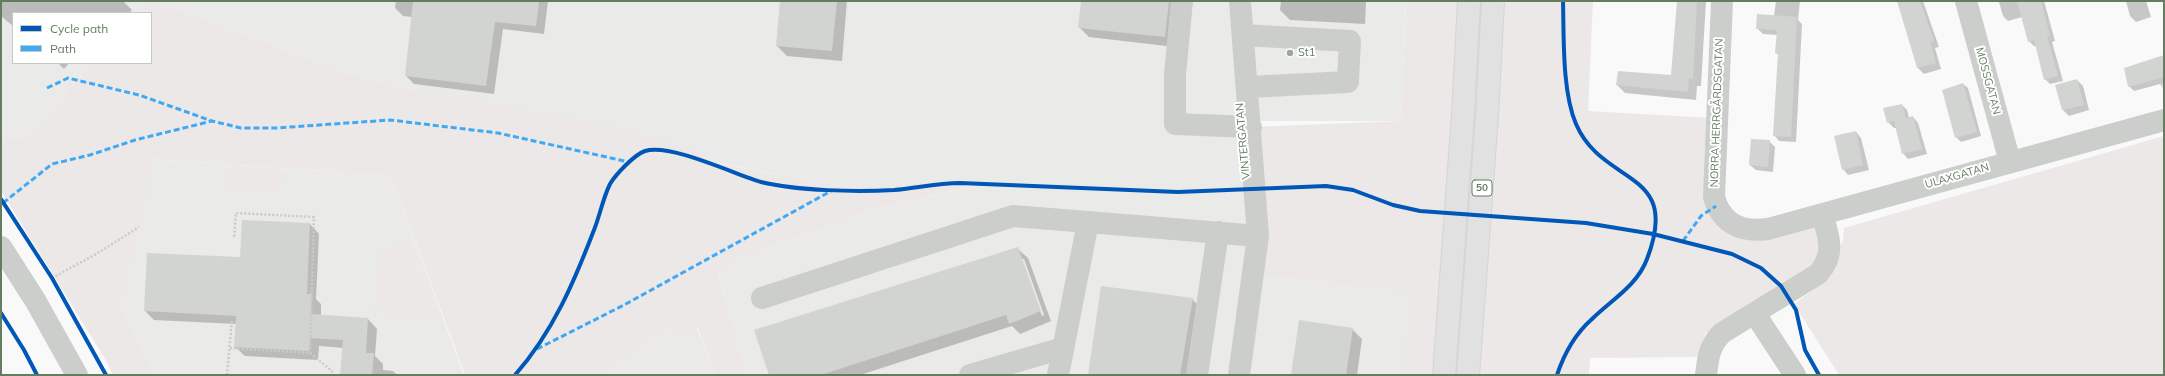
<!DOCTYPE html>
<meta charset="utf-8">
<style>
body{margin:0}
#map{position:relative;width:2165px;height:376px;overflow:hidden;background:#f9f9f9;font-family:Mulish,sans-serif}
canvas{display:block}
.frame{position:absolute;inset:0;border:2px solid #647d60;pointer-events:none}
.legend{position:absolute;left:12px;top:12px;width:140px;height:52px;box-sizing:border-box;background:#fff;border:1px solid #c1cbbf;margin:0;padding:5px 7px;list-style:none;font-size:12px;color:#647d60}
.legend li{display:flex;align-items:center;gap:8px;height:20px}
.legend b{width:20px;border:1px solid #c1cbbf}
</style>
<div id="map">
<canvas width="2165" height="376"></canvas>
<div class="frame"></div>
<ul class="legend">
<li><b style="height:5px;background:#0057b8"></b>Cycle path</li>
<li><b style="height:5px;background:#3fa9f5"></b>Path</li>
</ul>
</div>
<script>
const ctx = document.querySelector('canvas').getContext('2d');
ctx.lineJoin = 'round';
function fillPath(path, color) {
  ctx.fillStyle = color;
  ctx.fill(path, 'evenodd');
}
function trace(path, color, width, dash) {
  ctx.strokeStyle = color;
  ctx.lineWidth = width;
  ctx.lineCap = dash ? 'butt' : 'round';
  ctx.setLineDash(dash || []);
  ctx.stroke(path);
}
function write(font, color, halo, rows, align = 'center') {
  ctx.font = font + ' Mulish,sans-serif';
  ctx.lineWidth = 4;
  ctx.setLineDash([]);
  ctx.textBaseline = 'middle';
  ctx.strokeStyle = halo;
  ctx.fillStyle = color;
  for (const [text, x, y, turn = 0] of rows) {
    ctx.save();
    ctx.translate(x, y);
    ctx.rotate((+turn || 0) * Math.PI / 180);
    ctx.textAlign = isNaN(turn) ? turn : align;
    if (halo) ctx.strokeText(text, 0, 0);
    ctx.fillText(text, 0, 0);
    ctx.restore();
  }
}
const built = new Path2D(`
 M1,1H143L133,13H13V63H91L37,127L21,139L1,136Z
 M157,1H1406L1401,121H1251L1254,275L1413,294L1404,375H748L718,274L744,257L876,209L992,182L898,188H853L695,159L350,74Z
 M153,159L391,176L464,375H155L121,308Z
 M691,312L715,375H603Z`);
const green = new Path2D(`
 M143,1H157L350,74L415,90L618,127L701,152L704,161L853,188H898L995,181L876,209L744,257L718,274L748,375H715L698,328L678,332L670,327L603,375H465L391,176L154,159L121,308L155,375H113L107,362L1,191V136L21,139L37,127L91,63H151V13H133Z
 M1406,1H1593L1588,111L1712,118L1709,197L1736,229L1828,207L1824,249L1806,276L1755,309L1705,334L1702,357L1590,358L1589,375H1402L1412,294L1254,275L1251,127L1401,121Z
 M2164,136V375H1839L1794,304L1818,286L1843,241L1844,228Z
 M226,172L283,174L280,192H223Z
 M409,243L436,319L374,313L380,250Z`);
const shadow = new Path2D(`
 M1,1H123L132,10L129,13H13V26L1,16Z
 M396,1H548L544,34L503,29L494,94L414,84L406,76L412,17L403,16L395,8Z
 M781,1H847L842,61L787,56L777,46Z
 M1082,1H1180L1175,47L1089,37L1079,27Z
 M1281,1H1366L1365,24L1290,20L1280,10Z
 M1678,1H1706L1701,86H1697L1696,100L1625,93L1617,85L1672,77Z
 M1776,1H1800L1798,20L1802,24L1796,142L1779,141L1774,135L1779,55L1776,53L1778,35L1763,34L1757,28L1774,16Z
 M1898,1H1923L1939,47L1935,48L1941,69L1924,74L1918,68Z
 M2002,1H2044L2055,41L2052,42L2063,81L2050,84L2045,79L2037,46H2034L2029,41L2022,17L2008,21L2003,16L1999,2Z
 M2126,1H2146L2151,17L2136,22L2130,16Z
 M2164,56V83L2162,84L2164,89L2160,84L2134,91L2129,86Z
 M58,63H69L64,69Z
 M2077,80L2083,86L2089,110L2069,116L2063,110L2056,86Z
 M1963,84L1968,88L1981,136L1961,142L1956,137Z
 M1902,105L1907,110L1909,118L1913,117L1918,123L1927,154L1908,159L1903,153L1896,128H1894L1888,122Z
 M1856,132L1861,138L1869,170L1848,175L1843,169Z
 M1769,141L1775,147L1773,172L1756,170L1750,165Z
 M243,221L310,224L319,234L316,299L321,304V316L368,319L377,329L375,356L383,364V370L393,371L397,375H341L344,348L319,346L318,360L245,356L235,347L236,324L154,320L145,311L241,258Z
 M1018,249L1028,258L1051,321L1020,334L1012,326L860,375H770ZM1021,259H1024L1044,315L1042,316Z
 M1192,299L1202,309L1192,375H1089Z
 M1352,329L1362,339L1357,375H1292Z`);
const building = new Path2D(`
 M413,1H539L536,26L495,22L486,86L405,76Z
 M780,1H837L832,51L776,46Z
 M1081,1H1169L1165,37L1078,28Z
 M1677,1H1697L1693,79L1689,78L1688,92L1616,85L1618,71L1671,75Z
 M1897,1H1920L1934,41L1930,42L1936,63L1917,68Z
 M2017,1H2041L2050,36H2047L2058,76L2044,80L2034,40L2028,42Z
 M1757,14L1797,17L1791,137L1773,136L1778,53H1775L1777,30L1756,29Z
 M2164,55V77L2128,87L2124,68Z
 M2077,79L2084,105L2062,110L2055,85Z
 M1963,83L1977,132L1955,138L1942,90Z
 M1902,104L1906,118L1913,116L1922,149L1902,154L1894,121L1887,123L1883,108Z
 M1856,131L1863,165L1842,170L1834,136Z
 M1751,139L1770,140L1768,167L1749,165Z
 M242,220L310,223L307,294H312L311,314L368,318L366,353H374L372,375H340L343,340L310,338L309,351L234,347L236,316L144,311L147,253L240,257Z
 M1018,247L1041,311L1009,324L1006,315L821,375H769L754,330Z
 M1101,286L1193,298L1180,375H1088Z
 M1299,320L1353,328L1346,375H1291Z`);
const path = new Path2D(`
 M52,278L98,253L139,227
 M230,348L310,353L314,217L236,213L234,238
 M310,353L332,371V375
 M227,375L232,320`);
const minor = new Path2D(`
 M1182,1L1175,75V124L1251,127
 M1722,1L1714,197C1721,223 1741,233 1768,229L2164,120
 M1966,1L2010,162
 M1243,35L1350,41L1348,82L1248,87
 M1,247L35,300L77,375
 M762,298L1013,216L1088,222
 M1755,314L1795,375
 M970,375L1063,348
 M1058,375L1088,222L1258,236
 M1197,375L1218,232
 M1239,375L1258,236L1240,1
 M1706,375C1708,358 1709,346 1722,333L1818,274C1836,254 1829,237 1822,214`);
const highway = new Path2D(`
 M1444,375L1463,113L1469,1
 M1468,375L1487,116L1493,1`);
const quiet = new Path2D(`
 M47,88L68,78L139,95L212,121L241,128H276L390,120L498,133L629,162
 M3,203L52,164L90,155L135,140L212,121
 M1683,241L1701,216L1716,206
 M537,349L624,305L831,191`);
const cycleway = new Path2D(`
 M1,199L52,278L106,375
 M1,313L24,350L37,375
 M515,375C553,332 574,282 594,230C600,215 603,198 610,184C616,174 634,155 645,151C670,143 734,174 761,182C798,191 856,192 894,190C916,188 938,183 960,183L1178,192L1326,186L1353,190L1393,205L1420,211L1586,223L1653,234L1732,254L1761,268L1781,286L1796,310L1805,350L1819,375
 M1557,375C1564,354 1575,334 1592,319C1611,300 1637,286 1647,259C1682,168 1603,187 1576,124C1562,91 1564,38 1563,1`);
const markers = [
 [1290,53,4,"#98a896"]
];
const shields = [
 [1482,188,20]
];
const shieldNames = [
 ["50",1482,188]
];
const poiNames = [
 ["St1",1298,53]
];
const streetNames = [
 ["MOSSGATAN",1988,81,75],
 ["NORRA HERRGÅRDSGATAN",1717,113,-88],
 ["VINTERGATAN",1243,141,-95],
 ["ULAXGATAN",1957,176,-16]
];
fillPath(built, '#eaebe9');
fillPath(green, '#ece8e7');
fillPath(shadow, '#0003');
fillPath(building, '#d2d4d1');
trace(highway, '#d4d5d4', 24);
trace(path, '#c9cbc9', 2.5, [2, 2]);
trace(minor, '#cccecc', 22);
trace(highway, '#e0e1e0', 22);
trace(quiet, '#3fa9f5', 3, [6, 3]);
trace(cycleway, '#0057b8', 4);
for (const [x, y, r, color] of markers) {
  const dot = new Path2D();
  dot.arc(x, y, r, 0, 2 * Math.PI);
  ctx.fillStyle = color;
  ctx.fill(dot);
  trace(dot, '#fff', 1.5);
}
for (const [x, y, w] of shields) {
  const box = new Path2D();
  box.roundRect(x - w / 2, y - 8, w, 16, 3);
  ctx.fillStyle = '#fff';
  ctx.fill(box);
  trace(box, '#647d60', 1);
}
write('bold 10px', '#647d60', null, shieldNames);
write('11px', '#647d60', '#fff', poiNames, 'left');
write('11px', '#647d60', '#fff', streetNames);
</script>
